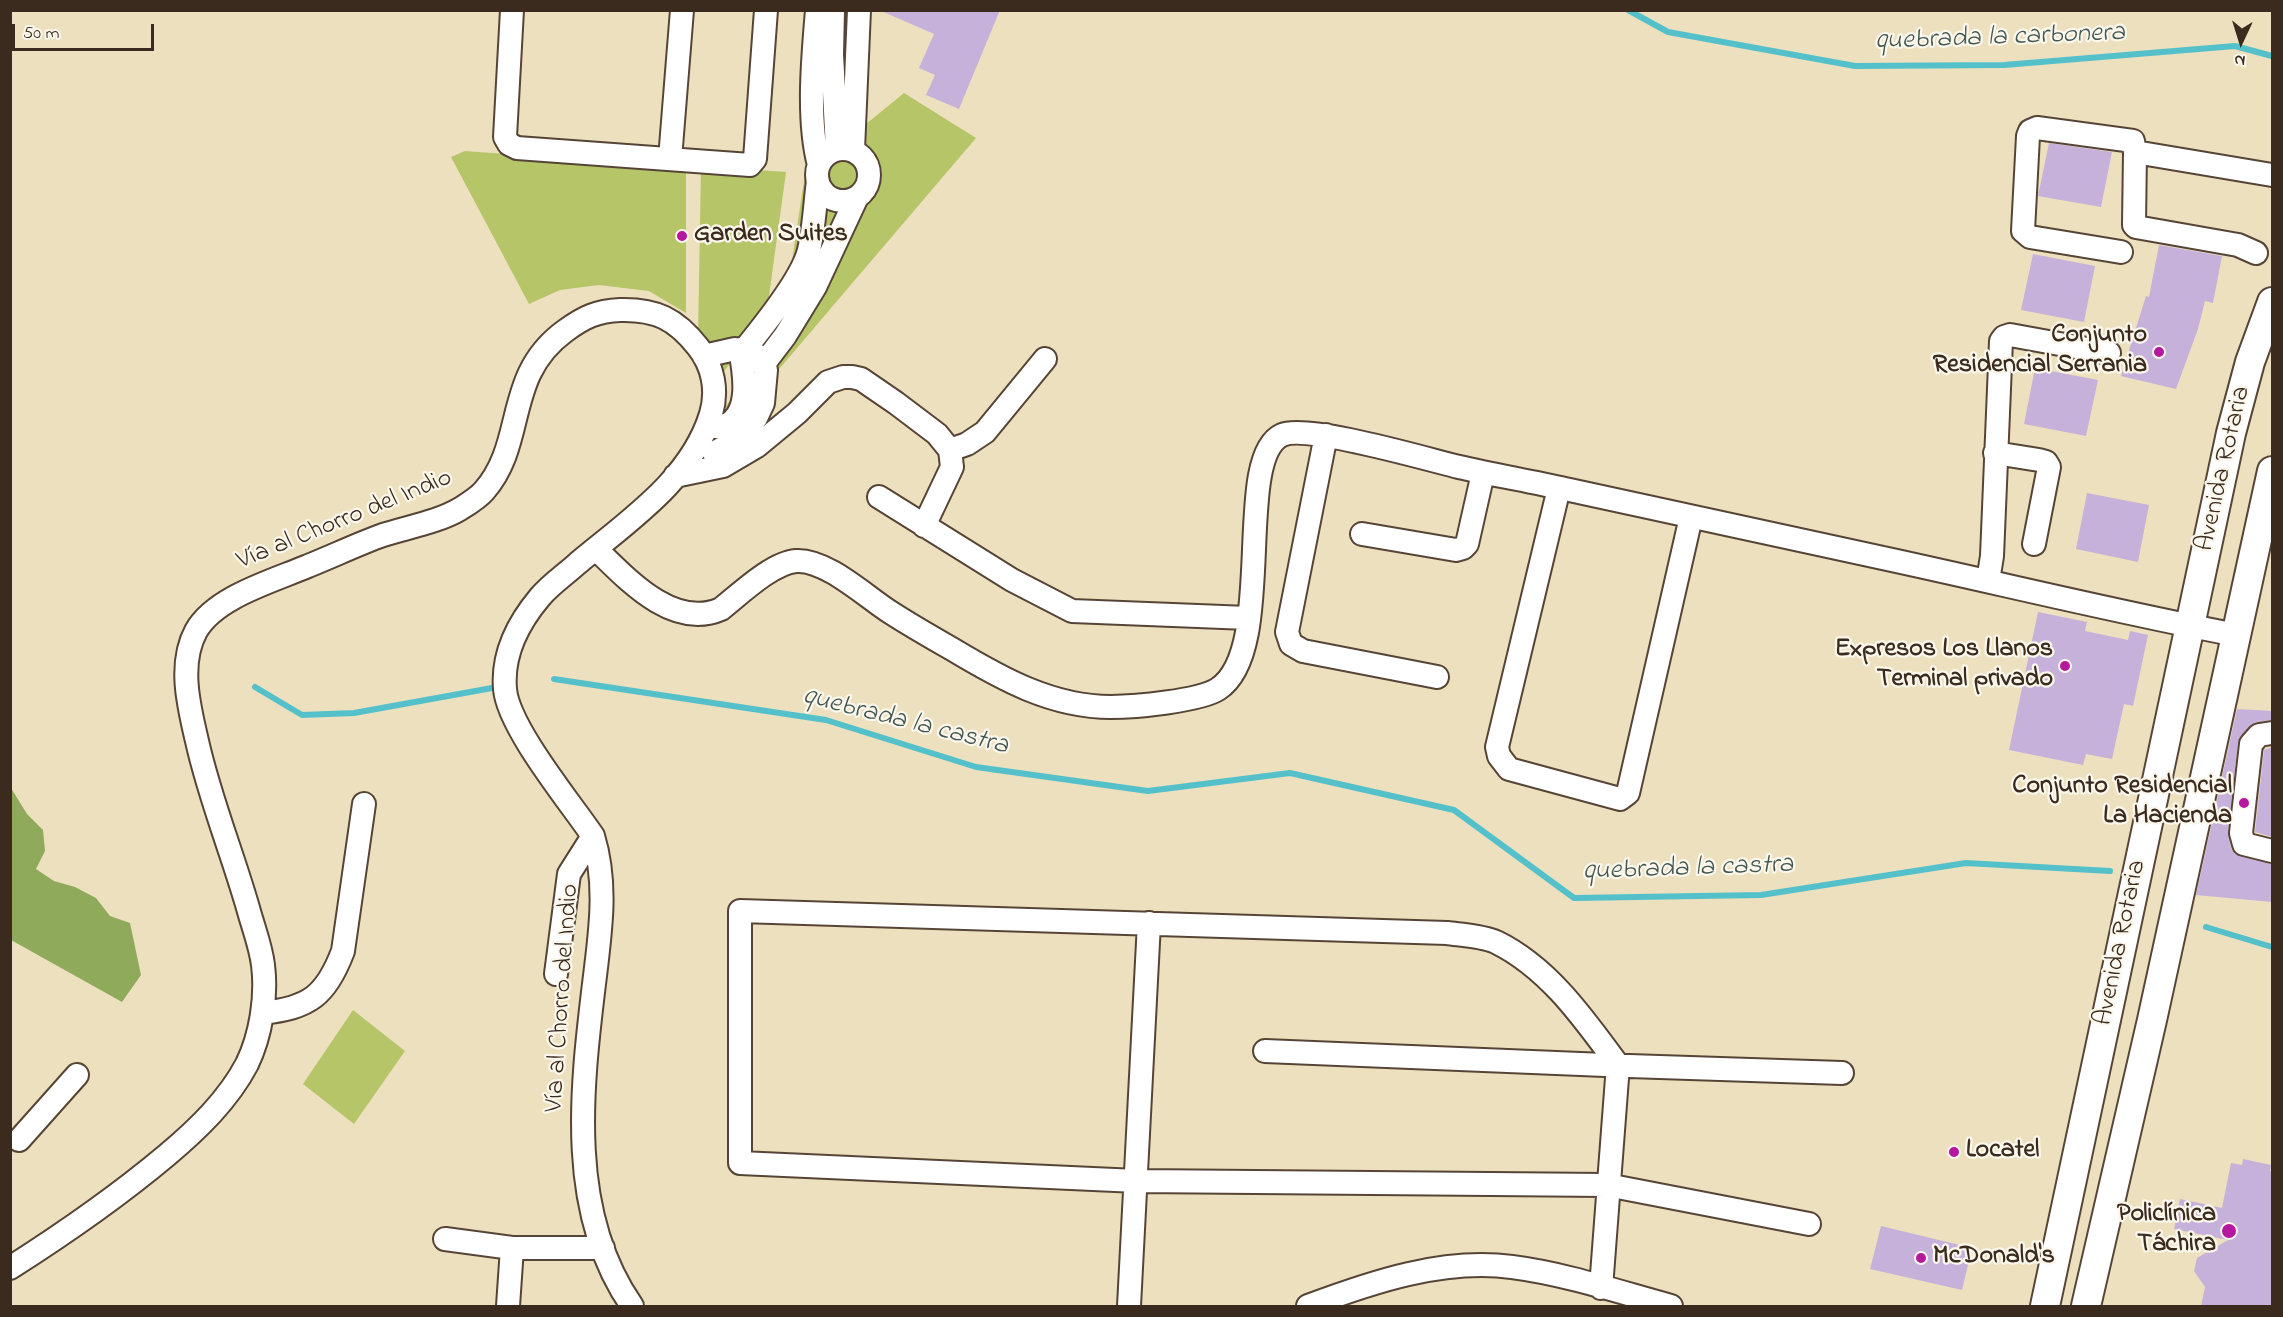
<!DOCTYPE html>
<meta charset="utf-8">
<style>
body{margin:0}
#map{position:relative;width:2283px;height:1317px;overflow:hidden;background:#ede0be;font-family:"Indie Flower",sans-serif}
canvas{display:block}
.frame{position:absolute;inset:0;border:12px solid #3b2a1e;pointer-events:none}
.north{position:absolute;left:2211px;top:12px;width:60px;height:60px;-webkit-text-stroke:4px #fbf7ec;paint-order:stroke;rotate:184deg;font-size:16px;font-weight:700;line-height:24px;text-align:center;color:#3b2a1e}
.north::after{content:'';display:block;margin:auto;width:21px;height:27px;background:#3b2a1e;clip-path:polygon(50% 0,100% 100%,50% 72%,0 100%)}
.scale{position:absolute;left:12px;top:24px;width:142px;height:27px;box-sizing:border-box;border:3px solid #3b2a1e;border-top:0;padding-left:8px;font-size:18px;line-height:21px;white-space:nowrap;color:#3b2a1e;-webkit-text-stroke:4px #fbf7ec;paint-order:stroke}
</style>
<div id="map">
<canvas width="2283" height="1317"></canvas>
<div class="frame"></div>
<div class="north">N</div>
<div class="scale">50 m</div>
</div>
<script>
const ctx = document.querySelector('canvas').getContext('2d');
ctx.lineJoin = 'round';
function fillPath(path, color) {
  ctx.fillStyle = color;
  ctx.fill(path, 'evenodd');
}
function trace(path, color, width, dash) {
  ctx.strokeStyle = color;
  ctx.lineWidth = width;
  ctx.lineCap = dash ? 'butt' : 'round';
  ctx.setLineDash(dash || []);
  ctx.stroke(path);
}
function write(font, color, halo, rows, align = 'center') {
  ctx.font = font + ' "Indie Flower",sans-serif';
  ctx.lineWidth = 4.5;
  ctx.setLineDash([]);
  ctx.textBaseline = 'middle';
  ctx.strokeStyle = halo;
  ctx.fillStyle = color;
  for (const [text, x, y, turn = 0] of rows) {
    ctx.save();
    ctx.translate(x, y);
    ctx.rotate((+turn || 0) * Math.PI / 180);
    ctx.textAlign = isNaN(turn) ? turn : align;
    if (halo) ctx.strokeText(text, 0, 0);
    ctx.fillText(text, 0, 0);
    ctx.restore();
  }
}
const green = new Path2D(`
 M904,93L976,138L728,429L726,406L782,328L805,174Z
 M465,151L686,167V313L649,291L599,285L560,290L529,304L451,157Z
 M701,166L786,172L766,318L718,379L698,340Z
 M353,1010L405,1051L354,1124L303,1084Z`);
const forest = new Path2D(`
 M11,788L27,814L43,830L45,851L36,869L54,881L75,887L96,898L110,916L130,923L141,975L122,1002L11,940Z`);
const stream = new Path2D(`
 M1628,10L1668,32L1855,66L2004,65L2235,46L2272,56
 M554,679L826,720L976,767L1148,791L1290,773L1454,810L1574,898L1761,895L1966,863L2110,871
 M255,687L302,715L354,713L492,688
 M2206,927L2272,947`);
const building = new Path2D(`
 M879,10H1000L959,109L926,95L935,75L919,68L934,34Z
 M2049,143L2112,152L2101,207L2038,196Z
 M2159,245L2222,256L2213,303L2205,301L2198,329L2176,389L2121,376L2146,296L2149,297Z
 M2033,254L2095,266L2084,322L2021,310Z
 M2035,368L2098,380L2086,436L2024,424Z
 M2087,493L2149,505L2138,562L2076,549Z
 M2038,612L2087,622L2085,631L2128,640L2130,631L2148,635L2133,706L2124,704L2112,759L2086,754L2083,765L2009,750Z
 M2237,709L2272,711V720L2257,722L2250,726L2238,742L2228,832L2231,848L2235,854L2272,864V902L2196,895Z
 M2272,747V837L2255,832L2264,750Z
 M2243,1159L2271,1165L2270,1171L2272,1172V1306H2201L2205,1287L2194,1271L2197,1258L2228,1240L2174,1229L2180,1199L2222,1208L2231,1163L2242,1165Z
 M1881,1226L1972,1248L1962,1290L1870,1269Z`);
const minor = new Path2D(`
 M512,10L505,137L509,144L517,148L750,165L755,159L766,10
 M817,10C813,57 807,120 819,165
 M833,10L832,54L837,149
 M817 175a26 26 0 1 1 52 0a26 26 0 1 1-52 0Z
 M853,150L859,10
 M2135,152L2272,175
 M670,159L682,10
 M2121,252L2030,237L2023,231L2028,136L2030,131L2037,128L2133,141L2135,152L2134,225L2136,227L2238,245L2256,253
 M744,350C762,328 803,277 809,250C814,228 815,204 818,181
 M704,356L735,349L759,356L766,370L763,403L756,418L740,438L714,453
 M763,365L785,336L815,287L857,197
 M707,427C712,427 721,428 726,425C752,413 744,371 740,349
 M1326,435L1287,632L1291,644L1303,651L1437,677
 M950,450L967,444L985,432L1045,359
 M1995,453L2039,460L2046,462L2049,467L2034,544
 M675,476L723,466L757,446L797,413L828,382L843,377H852L861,379L896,403L937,434L950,450L952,467L924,526
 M1559,488L1497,747L1499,756L1509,769L1620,799L1628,793L1691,517
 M879,497L1012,580L1072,611L1248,618
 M1362,534L1456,550L1463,548L1467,544L1483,473
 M596,549C627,579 673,630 721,609C740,594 772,563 796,561C826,559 865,596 890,612C910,625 931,637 952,649C1002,679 1052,707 1111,707C1134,707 1200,701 1218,689C1278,650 1232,458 1282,435C1307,424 1426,459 1459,467C1494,475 1529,481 1565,489C1674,513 1783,537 1892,560C2007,585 2121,613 2237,635
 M1988,581L1992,556L2001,341L2004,337L2010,335L2109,353
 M2272,733L2259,735L2251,744L2241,833L2244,844L2272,851
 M556,974L569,874L593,836
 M262,1013C309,1008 326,996 343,951L364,804
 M1265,1051L1629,1066L1842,1073
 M19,1140L77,1075
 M445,1239L512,1248H603
 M10,1268C65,1233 117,1197 167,1155C198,1129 228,1100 247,1064C261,1035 267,997 263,965C261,948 255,932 250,915C234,857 210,800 197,741C189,707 178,664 196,631C215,597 273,581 308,566C333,556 358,544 383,535C408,527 438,522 460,509C468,504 478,498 484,491C527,442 503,376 565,331C584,317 597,311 620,310C656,309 676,319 698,347C713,366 718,390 711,414C691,480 628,521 578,563C566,574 551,584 540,597C519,622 502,654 505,689C508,727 570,802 593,836C608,885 600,934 594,984C581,1091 567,1213 632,1306
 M1601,1288L1618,1065C1584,1019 1549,968 1496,942C1483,936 1462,935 1447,933L740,911V1163L1137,1181L1607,1185L1809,1224
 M508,1306L512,1248
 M1129,1306L1149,923
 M1308,1306C1372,1282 1443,1258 1512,1267C1566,1274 1619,1292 1671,1306`);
const major = new Path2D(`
 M2045,1306L2231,433L2250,362L2272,302
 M2086,1306L2152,1020L2272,471`);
const markers = [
 [682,236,6,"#b5179e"],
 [2159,352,6,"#b5179e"],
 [2065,666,6,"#b5179e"],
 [2244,803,6,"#b5179e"],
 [1954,1152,6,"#b5179e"],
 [2229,1231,8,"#b5179e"],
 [1921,1258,6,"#b5179e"]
];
const poiNames = [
 ["Garden Suites",694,236,"left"],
 ["Conjunto",2147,337],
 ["Residencial Serrania",2147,367],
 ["Expresos Los Llanos",2053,651],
 ["Terminal privado",2053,681],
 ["Conjunto Residencial",2232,788],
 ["La Hacienda",2232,818],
 ["Locatel",1966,1152,"left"],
 ["Policlínica",2216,1216],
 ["Táchira",2216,1246],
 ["McDonald's",1933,1258,"left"]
];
const streetNames = [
 ["Avenida Rotaria",2225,469,-77],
 ["Vía al Chorro del Indio",345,521,-22],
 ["Avenida Rotaria",2122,943,-78],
 ["Vía al Chorro del Indio",564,998,-86]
];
const waterNames = [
 ["quebrada la carbonera",2000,39,-2],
 ["quebrada la castra",905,723,14],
 ["quebrada la castra",1688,870,-2]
];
fillPath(green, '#b5c568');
fillPath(forest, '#90aa5c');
trace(stream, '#54c1ca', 6);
fillPath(building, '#c6b1db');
trace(minor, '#564536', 26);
trace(major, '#564536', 32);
trace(minor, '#fff', 22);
trace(major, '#fff', 28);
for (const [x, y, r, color] of markers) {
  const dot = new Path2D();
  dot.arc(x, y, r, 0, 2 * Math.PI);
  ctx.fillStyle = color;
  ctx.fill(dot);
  trace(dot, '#fbf7ec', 2);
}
write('bold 26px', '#3b2a1e', '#fbf7ec', poiNames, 'right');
write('26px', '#3b2a1e', '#fbf7ec', streetNames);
write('italic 27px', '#425752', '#fbf7ec', waterNames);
</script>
